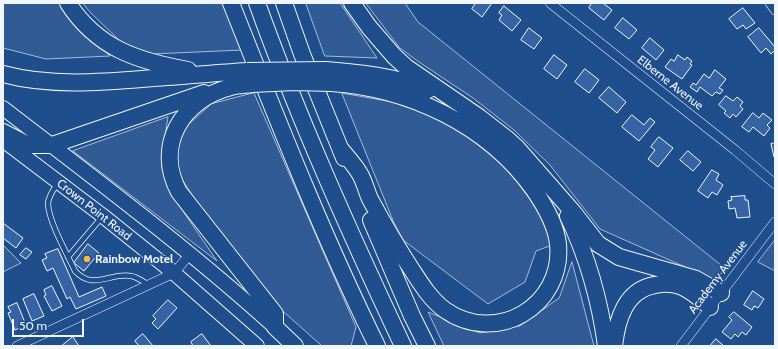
<!DOCTYPE html>
<style>
body{margin:0}
#map{position:relative;width:778px;height:349px;overflow:hidden;background:#1f4e8c;font-family:Cabin,sans-serif}
canvas{display:block}
.frame{position:absolute;inset:0;border:4px solid #f2f6ff;pointer-events:none}
.scale{position:absolute;left:12px;top:319px;width:72px;height:18px;box-sizing:border-box;border:2px solid #f2f6ff;border-top:0;padding-left:5px;font-size:12px;line-height:14px;white-space:nowrap;color:#f2f6ff;-webkit-text-stroke:3px #1f4e8c;paint-order:stroke}
</style>
<div id="map">
<canvas width="778" height="349"></canvas>
<div class="frame"></div>
<div class="scale">50 m</div>
</div>
<script>
const ctx = document.querySelector('canvas').getContext('2d');
ctx.lineJoin = 'round';
function fillPath(path, color) {
  ctx.fillStyle = color;
  ctx.fill(path, 'evenodd');
}
function trace(path, color, width, dash) {
  ctx.strokeStyle = color;
  ctx.lineWidth = width;
  ctx.lineCap = dash ? 'butt' : 'round';
  ctx.setLineDash(dash || []);
  ctx.stroke(path);
}
function write(font, color, halo, rows, align = 'center') {
  ctx.font = font + ' Cabin,sans-serif';
  ctx.lineWidth = 3;
  ctx.setLineDash([]);
  ctx.textBaseline = 'middle';
  ctx.strokeStyle = halo;
  ctx.fillStyle = color;
  for (const [text, x, y, turn = 0] of rows) {
    ctx.save();
    ctx.translate(x, y);
    ctx.rotate((+turn || 0) * Math.PI / 180);
    ctx.textAlign = isNaN(turn) ? turn : align;
    if (halo) ctx.strokeText(text, 0, 0);
    ctx.fillText(text, 0, 0);
    ctx.restore();
  }
}
const green = new Path2D(`
 M3,3H60L62,9L110,56L46,59L3,48Z
 M83,3H223L242,50L152,54L122,43L90,12Z
 M306,3H340L377,58L325,56Z
 M366,3H405L418,22L727,270L712,279L600,229L550,165L514,130L473,98L419,62L400,48Z
 M254,93L356,327L351,346H322L268,298L200,207L177,172L179,133L211,104Z
 M342,93L398,103L453,125L506,167L545,219L555,244L536,251L525,282L488,304L403,240L394,223Z
 M168,117L162,156L172,195L217,261L73,151Z
 M775,240V271L758,262Z
 M3,245L21,263L3,272Z
 M572,262L594,346H444L428,312L480,333L520,326L559,298Z`);
const building = new Path2D(`
 M476,3H492L482,17L472,9Z
 M592,3H603L612,10L604,20L589,8Z
 M504,6L521,20L512,31L499,20L502,15L499,13Z
 M743,8L755,23L746,29L743,25L737,29L729,19Z
 M623,18L637,30L629,39L615,28Z
 M529,28L542,38L534,49L521,40Z
 M759,28L775,47V50L771,54L766,48L761,53L748,37Z
 M650,38L664,50L656,60L642,48Z
 M554,55L567,65L557,79L544,69Z
 M678,55L685,60L687,57L692,61L690,64L692,65L682,79L665,67L671,59L674,61Z
 M585,69L599,80L589,93L575,82Z
 M715,70L726,79L719,88L723,90L720,94L716,92L712,96L700,87L697,92L690,87L693,83L696,85L704,74L709,78Z
 M609,87L626,102L617,113L599,98Z
 M726,96L733,101L737,97L743,102L740,106L743,109L736,117L733,114L730,118L724,113L726,111L719,105Z
 M753,113L759,118L763,113L772,120L767,125L770,128L764,136L753,127L749,132L742,127Z
 M632,115L644,125L650,118L655,122L639,141L622,127Z
 M659,137L673,148L658,167L648,159L655,150L651,147Z
 M775,143V157H774L771,144Z
 M688,151L701,162L693,171L680,160Z
 M712,170L719,174L716,180L723,185L717,195L712,192L708,198L698,191Z
 M745,196V200H748L750,217L737,218L735,208L729,209L728,201L732,200L731,197Z
 M3,223L23,238L16,248L3,238Z
 M88,244L99,253L84,271L74,263Z
 M26,248L32,252L26,259L20,255Z
 M58,249L79,297L102,287L106,296L76,309L70,297L67,299L53,268L47,271L42,260L47,258L45,254Z
 M52,286L62,306L52,311L44,296L46,295L44,290Z
 M753,291L764,299L758,308L754,306L752,310L744,305Z
 M34,294L44,316L32,321L23,299Z
 M168,300L177,308L158,329L152,323L156,319L153,316Z
 M17,303L26,325L15,330L8,313L11,312L8,307Z
 M734,312L752,327L746,335L742,332L738,337L735,334L731,339L722,332L732,320L729,317Z
 M143,334L153,346H139L135,341Z
 M202,334L211,346H193L191,342Z
 M73,337L79,346H64L63,345Z
 M716,339L724,346H710Z`);
const service = new Path2D(`
 M58,183C54,189 49,195 48,203C48,220 67,254 75,271C93,291 111,272 131,276C137,277 142,281 148,284
 M68,257L102,217`);
const minor = new Path2D(`
 M550,3L735,150L775,184
 M770,3L775,10
 M17,346L174,273L190,254
 M681,346L775,222`);
const trunk = new Path2D(`
 M3,108C95,179 189,249 275,327
 M3,140L103,216L174,273L257,346`);
const motorway = new Path2D(`
 M68,3C97,48 137,61 188,70
 M231,3C277,119 322,234 377,346
 M257,3C299,120 350,233 403,346
 M284,3L302,54L344,158
 M352,3L369,27L394,56L406,67L479,117L506,138L517,148L573,212L598,244L619,257L696,279L721,293
 M325,70C360,73 396,76 428,90
 M3,74C51,87 104,82 153,78C184,76 216,73 247,71
 M331,83C409,88 488,125 534,190C545,206 556,225 558,244C564,306 496,346 445,310C431,300 421,284 412,270C397,247 383,223 370,199C366,190 364,179 358,171C353,163 346,156 340,148
 M252,84C245,85 237,85 231,87C182,99 154,146 179,192L275,314V327L295,346
 M3,132L28,145H52L204,93
 M568,216C588,258 600,301 606,346
 M371,220L412,316L427,346
 M614,346C617,320 625,290 655,285C664,283 672,283 680,286C691,290 701,299 710,307`);
const motorwayBridge = new Path2D(`
 M247,71L325,70
 M252,84L295,82L331,83`);
const markers = [
 [87,259,4,"#ffb74d"]
];
const streetNames = [
 ["Elberne Avenue",670,83,38],
 ["Crown Point Road",94,210,38],
 ["Academy Avenue",718,277,-53]
];
const poiNames = [
 ["Rainbow Motel",95,259]
];
fillPath(green, '#305b95');
trace(green, '#a8bbd7', 1);
fillPath(building, '#3563a3');
trace(building, '#f2f6ff', 1);
trace(service, '#f2f6ff', 6);
trace(minor, '#f2f6ff', 10);
trace(trunk, '#f2f6ff', 16);
trace(motorway, '#f2f6ff', 18);
trace(service, '#1f4e8c', 4.5);
trace(minor, '#1f4e8c', 9);
trace(trunk, '#1f4e8c', 14);
trace(motorway, '#1f4e8c', 16);
trace(motorwayBridge, '#f2f6ff', 18, []);
trace(motorwayBridge, '#1f4e8c', 16);
for (const [x, y, r, color] of markers) {
  const dot = new Path2D();
  dot.arc(x, y, r, 0, 2 * Math.PI);
  ctx.fillStyle = color;
  ctx.fill(dot);
  trace(dot, '#1f4e8c', 1.5);
}
write('12px', '#f2f6ff', '#1f4e8c', streetNames);
write('bold 12px', '#f2f6ff', '#1f4e8c', poiNames, 'left');
</script>
